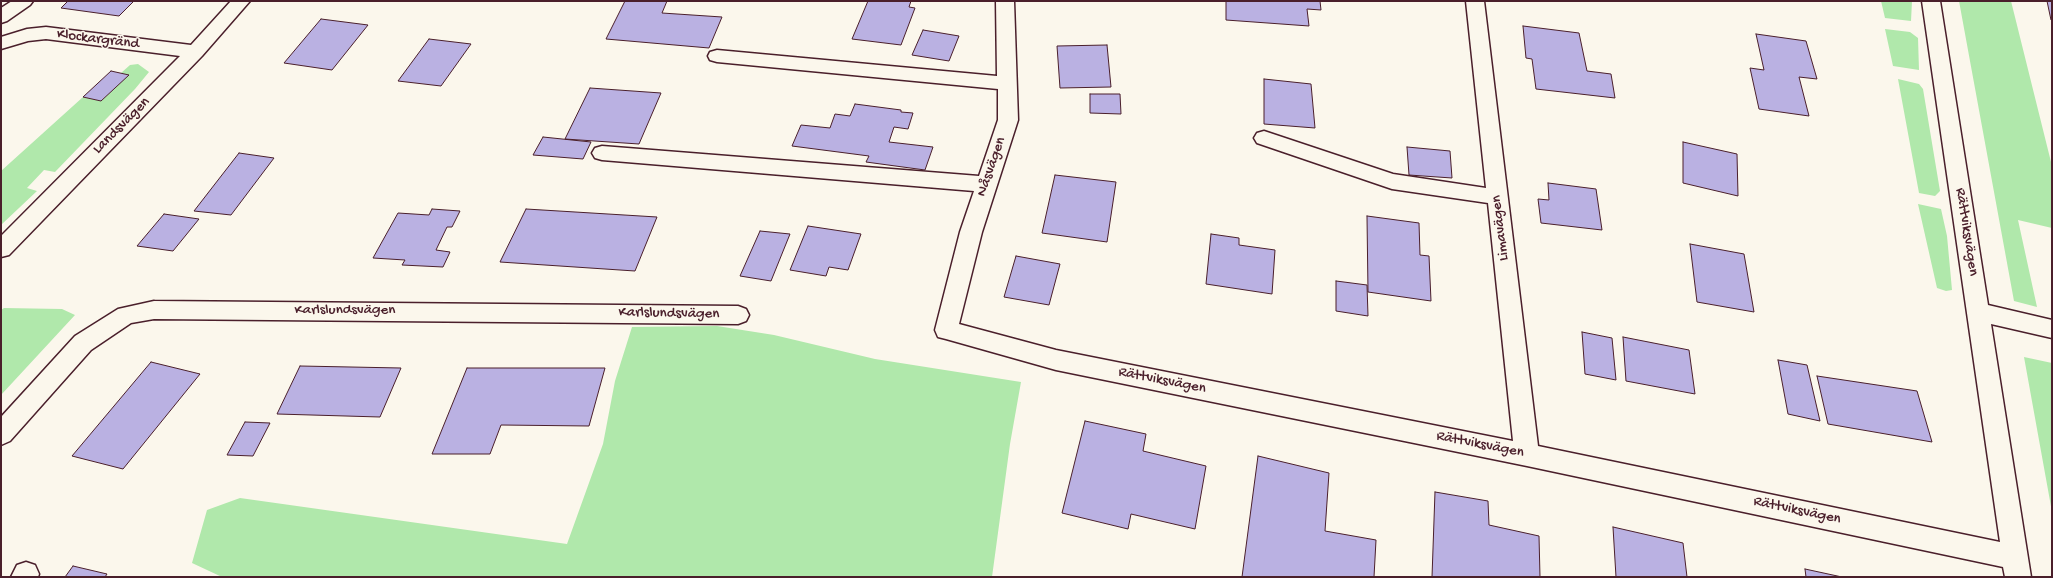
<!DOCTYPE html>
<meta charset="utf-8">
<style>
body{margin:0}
#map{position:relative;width:2053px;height:578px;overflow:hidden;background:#fbf7ec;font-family:"Gochi Hand",sans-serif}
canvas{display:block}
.frame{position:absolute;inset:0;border:2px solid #4a1f2b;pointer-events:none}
</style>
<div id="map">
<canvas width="2053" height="578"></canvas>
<div class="frame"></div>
</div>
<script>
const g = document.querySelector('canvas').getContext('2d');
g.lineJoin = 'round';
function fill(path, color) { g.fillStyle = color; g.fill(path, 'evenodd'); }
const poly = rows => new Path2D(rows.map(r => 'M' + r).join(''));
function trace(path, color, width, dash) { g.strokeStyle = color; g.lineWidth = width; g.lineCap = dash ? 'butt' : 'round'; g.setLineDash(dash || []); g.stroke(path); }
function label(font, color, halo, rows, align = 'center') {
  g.font = font + ' "Gochi Hand",sans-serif'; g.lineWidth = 3; g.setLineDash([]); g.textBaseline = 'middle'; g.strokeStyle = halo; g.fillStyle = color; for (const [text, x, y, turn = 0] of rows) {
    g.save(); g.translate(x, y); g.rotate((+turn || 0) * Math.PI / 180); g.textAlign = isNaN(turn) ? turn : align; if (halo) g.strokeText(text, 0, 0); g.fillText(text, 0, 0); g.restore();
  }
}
fill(poly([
 [1881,1,1912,1,1911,21,1885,18],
 [1959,1,2011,1,2052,166,2052,228,2018,220,2037,307,2014,301],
 [1885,29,1910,32,1918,38,1919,70,1893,66],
 [138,64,149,72,135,89,55,172,44,170,27,188,37,191,1,225,1,171,83,97,101,101,128,75,121,73,130,65],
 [1898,79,1919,84,1923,89,1940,191,1935,196,1919,193],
 [1918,204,1941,209,1947,236,1952,290,1946,291,1937,288],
 [4,308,62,309,75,315,1,395,1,310],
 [717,326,774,335,875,359,1021,382,1010,444,992,577,222,577,192,563,207,510,240,498,567,544,603,444,615,381,632,327],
 [2024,357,2052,363,2052,512]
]), '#b0e8ab');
const building = poly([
 [68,1,134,1,119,16,61,8,68,1],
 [625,1,667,1,662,13,722,17,709,48,606,39,625,1],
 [868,1,911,1,909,7,915,8,901,45,852,39,868,1],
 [1226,1,1320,1,1321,10,1307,9,1309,26,1226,20,1226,1],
 [2047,1,2052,1,2052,20,2051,20,2047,1],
 [321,19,368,25,332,70,284,63,321,19],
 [1523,26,1579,33,1587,71,1611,74,1615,98,1536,89,1532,59,1526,58,1523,26],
 [923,30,959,36,949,61,912,55,923,30],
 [1756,34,1806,41,1817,79,1799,77,1809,116,1759,109,1750,68,1764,70,1756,34],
 [429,39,471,44,441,86,398,81,429,39],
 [1107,45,1111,87,1060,88,1057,46,1107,45],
 [111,71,129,75,101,101,83,97,111,71],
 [1264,79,1311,84,1315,128,1264,124,1264,79],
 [590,88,661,93,639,144,565,139,590,88],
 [1090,94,1120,94,1121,114,1090,113,1090,94],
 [855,104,901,110,901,112,913,113,908,129,894,127,889,142,933,147,925,170,866,162,869,156,792,146,801,125,830,128,835,114,850,116,855,104],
 [543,137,591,142,583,159,533,155,543,137],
 [1683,142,1737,154,1738,196,1683,183,1683,142],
 [1407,147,1450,151,1452,178,1409,175,1407,147],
 [239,153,274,158,231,215,194,211,239,153],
 [1055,175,1116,182,1107,242,1042,233,1055,175],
 [1548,183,1596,189,1602,230,1541,223,1538,199,1549,200,1548,183],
 [432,209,460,211,452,227,447,227,436,250,450,252,443,267,402,265,405,260,373,258,398,213,429,215,432,209],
 [526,209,657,217,635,271,500,262,526,209],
 [164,214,199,219,173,251,137,246,164,214],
 [1367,216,1419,223,1420,255,1429,256,1431,301,1368,292,1367,216],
 [808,226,861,234,848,270,829,267,826,276,790,270,808,226],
 [760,231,790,234,771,281,740,276,760,231],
 [1211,234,1239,238,1239,245,1275,250,1272,294,1206,284,1211,234],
 [1690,244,1744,254,1754,312,1697,302,1690,244],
 [1016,256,1060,264,1049,305,1004,297,1016,256],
 [1336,281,1367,285,1368,316,1336,311,1336,281],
 [1582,332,1612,338,1616,380,1585,374,1582,332],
 [1623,337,1689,350,1695,394,1626,381,1623,337],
 [1778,360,1807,365,1820,421,1788,414,1778,360],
 [151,362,200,374,123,469,72,456,151,362],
 [300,366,401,368,380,417,277,414,300,366],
 [467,368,605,368,589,426,501,425,490,454,432,454,467,368],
 [1817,376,1917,391,1932,442,1828,424,1817,376],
 [1085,421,1146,434,1143,451,1206,466,1195,529,1131,514,1128,529,1062,513,1085,421],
 [245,422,270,423,253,456,227,455,245,422],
 [1258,456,1329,473,1325,531,1376,540,1374,577,1242,577,1258,456],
 [1435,492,1488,501,1489,525,1539,536,1540,577,1432,577,1435,492],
 [1613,527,1683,543,1687,577,1616,577,1613,527],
 [73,566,107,574,105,577,65,577,73,566],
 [1805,569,1842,577,1806,577,1805,569]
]);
fill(building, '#bab1e2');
trace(building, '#4a1f2b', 1);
const minor = poly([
 [12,1,33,1,30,5,7,21,1,23,1,8,12,1],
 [231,1,250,1,202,56,9,255,1,257,1,236,180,56,46,39,28,41,1,49,1,37,27,29,46,27,191,45,231,1],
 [996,1,1014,1,1018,120,982,232,959,324,1056,350,1513,441,1488,203,1392,189,1257,143,1254,138,1257,133,1264,131,1393,174,1486,188,1466,1,1484,1,1538,446,2000,542,1922,1,1940,1,1988,305,2052,320,2052,338,1991,324,2031,577,2005,577,2003,567,1527,466,1056,370,946,339,938,337,935,330,960,232,974,191,602,160,595,158,592,153,595,148,602,146,979,176,998,120,998,89,717,62,710,60,708,56,710,52,717,50,997,76,996,1],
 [154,301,738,306,746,309,749,315,746,321,738,324,154,319,131,323,91,350,10,441,1,445,1,417,75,336,118,309,154,301],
 [26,562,35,565,39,574,38,577,11,577,17,565,26,562]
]);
trace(minor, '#4a1f2b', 3);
fill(minor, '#fbf7ec');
label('15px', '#4a1f2b', '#fbf7ec', [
 ["Klockargränd",98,40,7],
 ["Landsvägen",122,126,-45],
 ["Nåsvägen",992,167,-71],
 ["Limavägen",1501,228,-97],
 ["Rättviksvägen",1966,232,81],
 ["Karlslundsvägen",345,311],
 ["Karlslundsvägen",669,314,1],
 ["Rättviksvägen",1162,381,11],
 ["Rättviksvägen",1480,445,11],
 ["Rättviksvägen",1797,511,12]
]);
</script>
